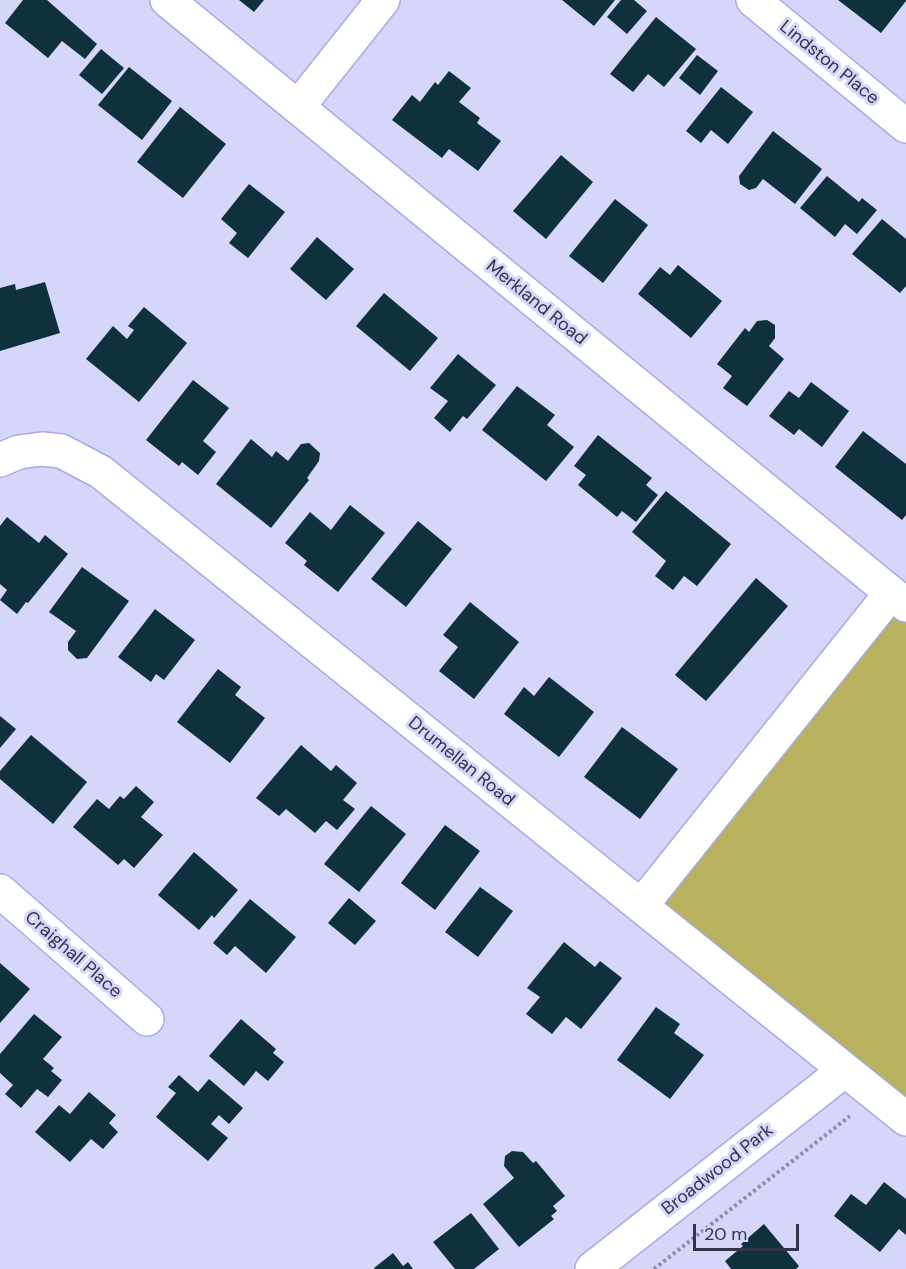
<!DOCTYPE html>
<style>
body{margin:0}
#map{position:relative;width:906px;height:1269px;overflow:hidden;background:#d5d6f9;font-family:"DM Sans",sans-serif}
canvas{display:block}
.scale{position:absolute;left:693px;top:1224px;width:106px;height:27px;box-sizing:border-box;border:3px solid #33334a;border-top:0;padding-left:8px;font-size:18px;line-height:21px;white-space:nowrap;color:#33334a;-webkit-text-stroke:4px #d5d6f9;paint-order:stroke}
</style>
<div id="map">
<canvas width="906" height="1269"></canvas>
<div class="scale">20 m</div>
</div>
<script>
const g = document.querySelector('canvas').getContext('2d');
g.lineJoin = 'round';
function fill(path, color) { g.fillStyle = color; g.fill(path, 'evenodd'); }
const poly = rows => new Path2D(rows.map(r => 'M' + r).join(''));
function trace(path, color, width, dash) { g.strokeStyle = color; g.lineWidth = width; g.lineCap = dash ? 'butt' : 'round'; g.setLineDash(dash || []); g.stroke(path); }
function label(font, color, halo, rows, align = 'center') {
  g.font = font + ' "DM Sans",sans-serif'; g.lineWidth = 6; g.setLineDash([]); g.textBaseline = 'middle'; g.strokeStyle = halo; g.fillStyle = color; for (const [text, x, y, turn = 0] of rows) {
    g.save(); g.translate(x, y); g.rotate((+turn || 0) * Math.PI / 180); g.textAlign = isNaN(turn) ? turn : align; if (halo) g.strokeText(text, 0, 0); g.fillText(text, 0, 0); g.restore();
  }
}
fill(poly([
 [891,593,906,605,906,1119,641,906]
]), '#b8b160');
fill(poly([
 [23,0,47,0,97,44,85,59,62,41,48,58,5,23],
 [239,0,264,0,254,12],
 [562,0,615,0,594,26],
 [621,0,634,0,647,11,627,34,607,17],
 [838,0,906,0,906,1,881,33],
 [656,17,696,49,664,87,648,74,633,92,610,74],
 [101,49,124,68,102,94,79,75],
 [697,55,718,71,700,95,679,78],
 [129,67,172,101,142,140,98,105],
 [449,71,471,88,459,102,480,118,477,123,501,141,478,171,449,149,442,158,392,120,412,95,420,102,435,82,438,85],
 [721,87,753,112,728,144,711,130,701,143,686,131],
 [180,107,226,144,183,198,137,162],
 [773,131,822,169,795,204,763,179,756,188,749,190,740,184,739,176],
 [561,155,593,182,546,239,513,211],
 [827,176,859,202,862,198,877,210,857,234,845,224,835,237,800,208],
 [249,184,285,212,248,258,229,243,237,233,221,219],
 [615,199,648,225,603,283,569,256],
 [882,219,906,239,906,286,900,293,852,254],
 [317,237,354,269,326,300,290,269],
 [678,265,722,301,691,338,638,294,660,267,670,275],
 [45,282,60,333,0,351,0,288,15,284,16,290],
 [384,293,438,338,410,371,356,326],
 [144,307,187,343,139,402,86,359,113,326,127,339,134,330,128,326],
 [767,320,775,325,775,338,769,346,784,359,747,406,723,388,732,376,717,364,745,328,749,332,757,321],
 [458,354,496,385,467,419,463,416,450,432,434,418,448,401,430,388],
 [193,380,229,408,203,441,216,452,198,475,182,462,179,466,146,440],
 [811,382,849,411,822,447,799,429,794,435,769,416,789,391,799,398],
 [517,386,555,415,547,425,574,447,546,481,482,430],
 [863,431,906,464,906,515,902,520,835,467],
 [598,435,652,478,646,485,658,495,636,522,622,511,617,517,578,485,586,475,574,466],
 [251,439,272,457,276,451,288,461,301,444,309,443,320,453,319,461,307,478,309,480,271,528,216,484],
 [666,491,731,544,697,586,684,576,673,590,655,576,666,561,632,532],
 [350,505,385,533,338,592,304,565,307,561,285,543,310,512,331,530],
 [7,517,39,543,45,535,68,554,28,603,26,602,17,614,0,600,7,590,0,584,0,526],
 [418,521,452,549,406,607,371,579],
 [82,567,129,601,87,658,77,659,68,650,68,642,76,631,49,612],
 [756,578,788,606,706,701,675,675],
 [470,602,519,642,474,699,439,671,458,647,443,635],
 [155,609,195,640,164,680,156,674,151,682,118,657],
 [218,669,241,687,235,695,265,718,230,763,177,722],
 [549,677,594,712,559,757,504,714,524,687,534,696],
 [0,716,16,729,0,748],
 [622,727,678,769,640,819,584,777],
 [31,735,87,782,53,824,0,779,0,771],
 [301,745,331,771,336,765,357,783,343,800,355,809,337,830,326,821,315,833,286,809,279,816,256,798],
 [136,786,154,802,141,817,163,835,134,868,124,859,118,865,73,827,97,799,109,809,120,796,124,799],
 [371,806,406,834,359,892,324,864],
 [445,825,480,851,435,910,401,883],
 [194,852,238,890,214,918,212,915,199,930,158,895],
 [480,887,513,911,478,957,445,932],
 [349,898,376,921,355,945,328,923],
 [250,899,296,937,266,973,235,946,227,955,213,943],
 [564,942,595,967,600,961,622,978,581,1029,566,1017,552,1034,526,1014,540,997,527,988],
 [0,963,30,989,0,1023],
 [656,1007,680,1024,674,1033,704,1055,670,1099,617,1060],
 [34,1014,62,1037,43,1059,54,1068,51,1071,62,1080,48,1097,37,1089,21,1108,5,1094,13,1085,0,1073,0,1054],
 [241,1019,276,1049,273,1053,284,1062,268,1081,256,1071,244,1086,209,1056],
 [179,1075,198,1092,209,1079,243,1108,229,1124,219,1115,211,1124,228,1138,208,1161,156,1117,176,1093,168,1087],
 [89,1092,116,1115,109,1123,118,1132,103,1149,91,1139,70,1162,35,1132,59,1105,70,1114],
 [512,1151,523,1152,533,1163,536,1161,565,1196,553,1206,557,1211,551,1216,554,1219,519,1247,483,1204,514,1178,504,1166,505,1156],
 [884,1182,906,1199,906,1235,899,1229,880,1252,834,1216,851,1194,866,1205],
 [471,1213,499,1249,474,1269,455,1269,433,1242],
 [764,1224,799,1266,796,1269,731,1269,725,1261,743,1246,741,1244],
 [393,1253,403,1266,408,1262,413,1269,375,1269,374,1268]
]), '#0f313d');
const street = poly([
 [167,0,906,605],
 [753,0,906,126],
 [298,107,383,0],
 [0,460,19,452,42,449,61,451,101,472,906,1119],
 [0,891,147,1019],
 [641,906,891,593],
 [592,1269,845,1070]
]);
trace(street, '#aaabe3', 36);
trace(poly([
 [654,1269,850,1116]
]), '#8d8dab', 4, [3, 3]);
trace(street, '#fff', 33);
label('18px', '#33334a', '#d5d6f9', [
 ["Lindston Place",829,63,39],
 ["Merkland Road",536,303,39],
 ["Drumellan Road",461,762,39],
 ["Craighall Place",73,955,41],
 ["Broadwood Park",718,1170,-38]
]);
</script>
